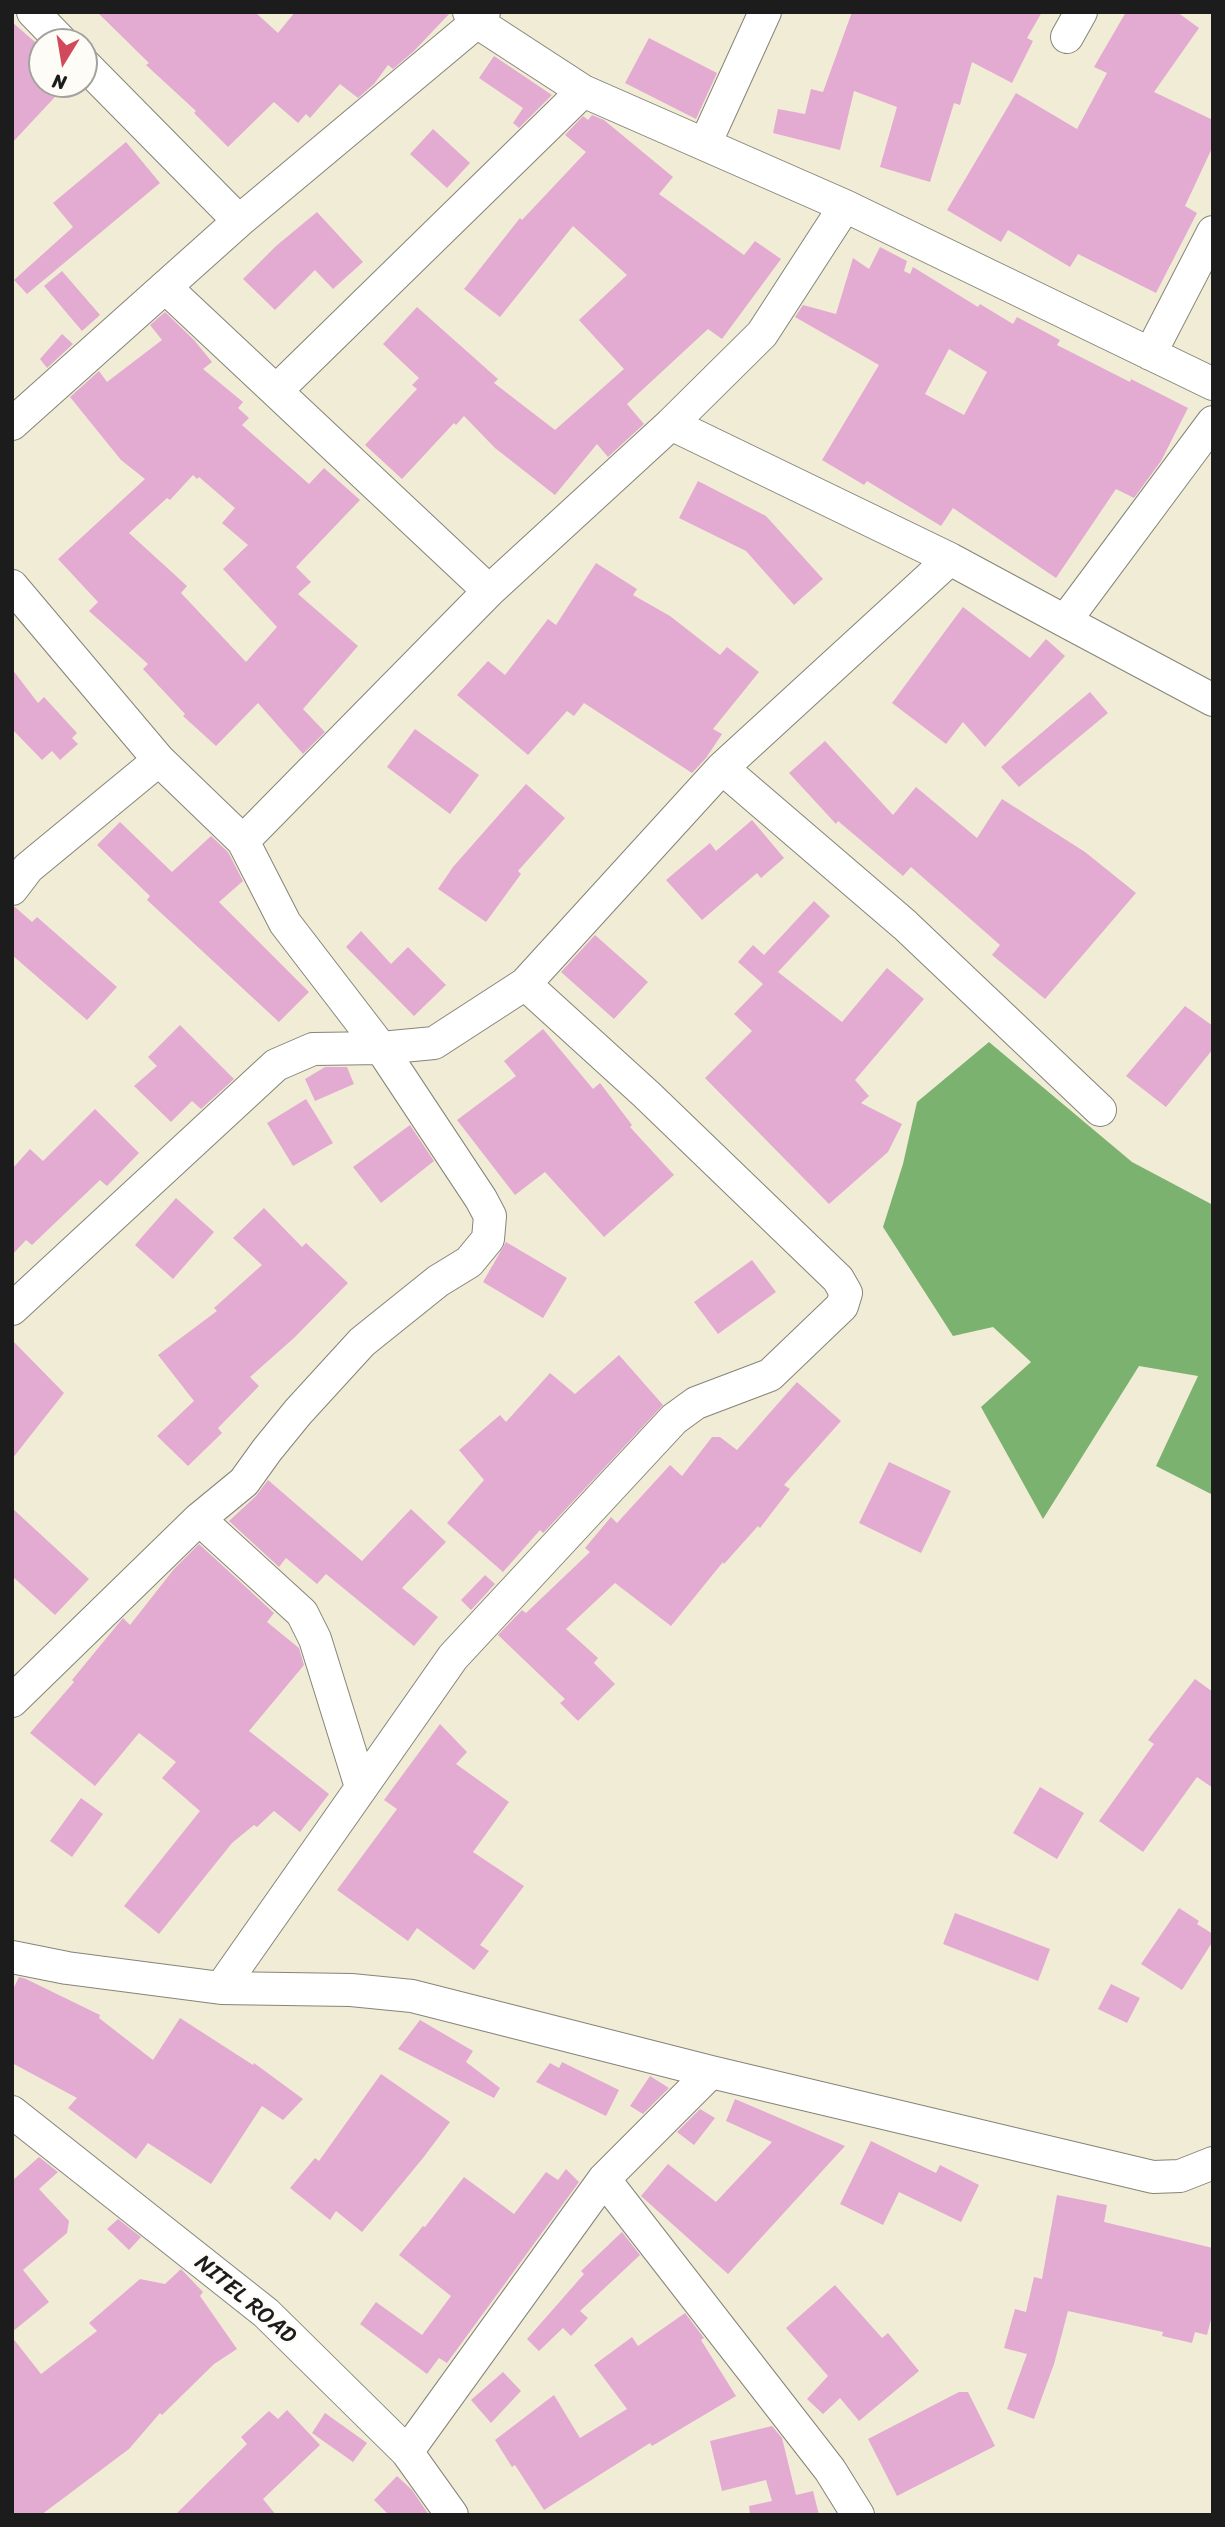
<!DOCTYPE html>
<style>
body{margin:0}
#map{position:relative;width:1225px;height:2527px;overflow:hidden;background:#f1ecd6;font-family:Sriracha,sans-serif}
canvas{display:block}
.frame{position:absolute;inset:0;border:14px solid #1c1c1c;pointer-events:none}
.north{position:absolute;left:28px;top:28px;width:70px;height:70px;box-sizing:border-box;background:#fdfcf7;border:2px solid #a3a29f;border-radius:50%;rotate:191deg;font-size:19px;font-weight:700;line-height:28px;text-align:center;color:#1c1c1c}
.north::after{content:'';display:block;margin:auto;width:24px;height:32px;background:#d1495b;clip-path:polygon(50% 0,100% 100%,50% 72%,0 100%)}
</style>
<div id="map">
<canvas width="1225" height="2527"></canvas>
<div class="frame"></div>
<div class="north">N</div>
</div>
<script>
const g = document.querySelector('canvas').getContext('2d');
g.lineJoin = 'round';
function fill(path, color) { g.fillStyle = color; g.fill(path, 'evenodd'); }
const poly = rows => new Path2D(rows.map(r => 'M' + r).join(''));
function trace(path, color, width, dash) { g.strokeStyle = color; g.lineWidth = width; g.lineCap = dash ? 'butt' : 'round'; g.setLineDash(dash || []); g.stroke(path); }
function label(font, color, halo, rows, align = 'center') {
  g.font = font + ' Sriracha,sans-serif'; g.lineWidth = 5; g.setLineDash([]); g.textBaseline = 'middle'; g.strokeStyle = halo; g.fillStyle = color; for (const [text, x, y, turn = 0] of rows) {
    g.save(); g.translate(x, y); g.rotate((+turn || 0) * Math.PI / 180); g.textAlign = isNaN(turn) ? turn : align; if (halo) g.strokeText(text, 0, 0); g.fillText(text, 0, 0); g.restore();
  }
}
fill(poly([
 [989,1042,1132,1162,1213,1205,1213,1495,1156,1466,1198,1376,1139,1366,1043,1519,981,1407,1031,1362,993,1327,953,1336,883,1227,903,1164,917,1102]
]), '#7bb26f');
fill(poly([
 [97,12,255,12,278,33,295,12,451,12,414,51,393,69,388,65,374,84,358,98,340,84,310,118,306,114,298,123,274,102,228,147,194,113,196,111,146,65,149,63],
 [852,12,1042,12,1027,38,1033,41,1012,83,972,62,960,105,954,103,930,182,880,167,897,107,854,91,840,150,773,133,778,109,805,114,811,89,823,92],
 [1126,12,1177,12,1199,28,1154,92,1213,120,1213,146,1185,206,1197,213,1156,293,1078,254,1070,267,1008,230,1001,242,947,210,1016,93,1077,129,1107,73,1094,67],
 [12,22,42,48,42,84,67,84,12,143],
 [649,38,717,73,696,119,625,83],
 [494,56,552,95,519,128,513,123,523,108,479,78],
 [592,115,604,120,673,177,659,194,744,255,755,241,781,259,722,339,708,329,627,404,644,424,608,457,597,444,555,495,495,448,464,416,456,425,454,423,402,479,365,445,417,389,412,385,419,378,383,344,417,307,498,379,494,383,555,430,624,369,579,320,627,275,573,226,500,317,464,289,520,218,522,220,586,152,565,135,583,116,588,120],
 [433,129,470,163,447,188,410,154],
 [126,142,160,183,27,294,14,280,73,227,53,203],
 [317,212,363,262,333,289,315,270,275,310,243,279,276,246],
 [880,247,907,261,904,271,910,274,913,267,978,307,980,304,1013,324,1017,317,1060,340,1057,345,1130,382,1131,379,1188,408,1161,461,1134,498,1116,489,1056,578,953,508,941,526,867,481,864,485,822,460,879,365,795,317,803,305,836,314,853,258,869,269],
 [949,349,987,372,964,415,925,394],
 [62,271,100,315,82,331,44,286],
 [165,312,194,340,212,362,203,369,243,402,238,408,249,418,242,425,309,484,324,468,360,500,296,567,311,582,298,594,358,646,303,709,325,732,303,754,258,703,216,746,183,716,185,714,143,669,148,664,89,611,98,602,58,559,145,479,121,460,70,397,99,371,107,382,162,340,150,325],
 [193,475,197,479,199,477,235,508,222,523,248,545,223,569,277,627,246,662,181,593,187,586,129,533,167,498,170,500],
 [62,334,73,344,47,368,40,359],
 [698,481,766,516,823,579,794,605,746,551,679,518],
 [596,563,637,589,633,595,670,616,720,655,727,647,759,672,713,729,722,734,706,758,692,773,584,703,574,716,567,711,528,755,457,695,488,661,505,675,548,619,556,625],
 [963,607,1030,658,1046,639,1065,656,985,747,963,722,946,744,892,703],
 [12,669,38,703,44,697,77,733,72,738,78,744,60,760,52,751,42,760,12,729],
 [1090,692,1108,713,1019,787,1001,767],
 [415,729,479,775,450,814,387,767],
 [825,741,893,815,916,787,977,838,1002,799,1085,852,1136,893,1045,999,992,955,1000,945,911,867,903,876,838,821,836,824,789,773],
 [526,784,565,818,518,871,521,874,486,922,438,889,453,867],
 [752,820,784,858,761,878,757,873,702,920,666,880,710,843,716,851],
 [120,822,172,872,211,836,228,852,243,881,219,902,309,992,279,1022,147,900,150,896,97,845],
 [814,901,830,916,778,972,842,1022,887,968,924,999,855,1080,869,1096,861,1103,902,1124,888,1152,829,1204,705,1078,752,1031,734,1014,763,984,738,962,753,945,764,955],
 [12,907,15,907,32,922,37,917,117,987,87,1020,12,955],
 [361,931,391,964,408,947,446,985,414,1016,346,947],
 [595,935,648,982,614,1019,561,972],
 [1185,1006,1213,1026,1213,1049,1166,1107,1126,1076],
 [180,1025,234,1079,201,1109,192,1101,171,1122,134,1086,157,1066,148,1057],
 [543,1029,593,1089,600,1083,632,1125,630,1127,674,1175,604,1237,545,1172,515,1195,457,1120,516,1076,504,1061],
 [325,1067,347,1067,354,1084,315,1101,305,1079],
 [306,1099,333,1143,293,1166,267,1123],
 [95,1109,139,1153,107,1186,100,1180,32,1245,26,1240,12,1255,12,1169,30,1149,43,1161],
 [410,1125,434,1161,381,1203,353,1167],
 [176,1198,214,1232,173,1279,135,1245],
 [264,1208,302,1247,306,1243,348,1283,295,1337,250,1377,259,1386,218,1428,222,1433,188,1466,157,1436,194,1401,158,1355,217,1311,214,1308,262,1265,233,1238],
 [506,1242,567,1278,543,1318,483,1282],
 [752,1260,776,1292,718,1334,694,1302],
 [12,1340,64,1393,12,1459],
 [619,1355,663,1405,549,1527,543,1533,540,1530,503,1572,447,1523,484,1480,459,1450,500,1415,506,1422,550,1373,575,1394],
 [797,1382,841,1421,784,1485,790,1489,760,1528,758,1526,724,1564,723,1562,671,1626,615,1583,566,1629,598,1658,594,1663,615,1684,578,1721,560,1703,565,1699,498,1635,522,1610,526,1613,590,1552,585,1548,611,1517,617,1523,670,1465,682,1476,712,1437,720,1437,737,1450],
 [889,1462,951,1491,921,1553,859,1523],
 [268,1480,362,1561,411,1509,446,1542,402,1588,438,1617,414,1646,326,1574,317,1584,286,1558,279,1567,229,1521,256,1496],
 [12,1508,89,1579,55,1615,12,1576],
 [199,1544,274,1613,267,1622,299,1648,304,1665,249,1731,329,1794,300,1832,274,1811,257,1827,254,1825,232,1843,159,1934,124,1906,200,1811,162,1778,176,1762,139,1733,95,1786,30,1733,74,1682,72,1680,118,1624,123,1618,130,1625,174,1569],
 [485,1575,495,1584,471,1610,461,1600],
 [1195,1679,1213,1692,1213,1788,1197,1777,1143,1852,1099,1821,1154,1744,1148,1740],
 [440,1724,467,1752,456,1764,509,1802,473,1852,524,1886,480,1945,489,1951,474,1970,417,1928,408,1941,337,1890,397,1809,384,1800],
 [1040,1787,1084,1813,1057,1859,1013,1833],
 [81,1798,103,1814,72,1857,50,1841],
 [1179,1908,1199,1921,1197,1924,1213,1934,1213,1941,1182,1990,1141,1964],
 [955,1913,1050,1949,1038,1981,943,1944],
 [19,1977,26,1979,100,2015,99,2018,153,2060,180,2018,253,2065,254,2063,303,2099,283,2120,262,2106,211,2184,148,2143,136,2159,68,2108,77,2098,12,2063,12,1991],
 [1111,1984,1140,1998,1127,2023,1098,2009],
 [420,2020,473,2051,466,2062,500,2088,494,2098,398,2049],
 [562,2062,619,2090,606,2116,536,2082,550,2063,559,2068],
 [381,2074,450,2122,423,2158,362,2232,336,2211,330,2220,290,2188,315,2158,319,2161],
 [650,2076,669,2088,643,2114,630,2106],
 [735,2099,845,2146,728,2274,641,2196,668,2164,716,2202,772,2142,726,2121],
 [700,2109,715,2118,694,2145,677,2132],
 [871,2141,936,2173,940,2165,979,2185,961,2222,899,2192,883,2225,840,2204],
 [39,2157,58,2172,39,2189,69,2221,67,2233,23,2270,49,2302,12,2332,12,2181],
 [566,2169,579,2182,447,2363,439,2358,427,2374,360,2324,376,2302,422,2335,451,2296,399,2255,423,2226,425,2227,464,2177,514,2214,546,2172,558,2180],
 [1057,2195,1107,2205,1104,2222,1213,2248,1213,2312,1207,2335,1195,2332,1192,2343,1162,2336,1163,2332,1068,2311,1054,2364,1034,2419,1007,2409,1027,2354,1004,2348,1015,2309,1026,2312,1034,2277,1042,2279],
 [118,2219,141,2237,129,2250,107,2229],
 [622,2232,640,2255,580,2311,588,2318,571,2336,563,2328,539,2351,527,2339,584,2274,581,2271],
 [181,2269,203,2292,200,2296,237,2349,214,2364,162,2415,160,2413,129,2449,41,2515,12,2515,12,2337,41,2374,97,2331,89,2323,140,2279,165,2284],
 [835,2285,882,2338,888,2333,919,2371,859,2421,840,2398,823,2414,807,2399,828,2376,786,2328],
 [685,2313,704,2338,701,2340,736,2396,652,2446,650,2443,544,2510,515,2465,512,2467,495,2440,554,2395,580,2438,627,2409,594,2365,632,2337,638,2346],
 [503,2372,521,2391,491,2423,471,2400],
 [959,2392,968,2392,995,2446,897,2496,868,2439],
 [287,2410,320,2445,263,2499,276,2515,175,2515,247,2444,241,2437,269,2411,278,2419],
 [325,2413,367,2443,353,2462,312,2433],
 [772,2426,782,2438,796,2495,813,2491,819,2515,750,2515,749,2506,772,2501,766,2480,722,2491,710,2441],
 [397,2476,412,2490,429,2515,389,2515,374,2500]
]), '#e3abd1');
const street = poly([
 [33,12,62,42],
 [469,12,477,22,583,91,845,206,1213,384],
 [1067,37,1081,12],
 [84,64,239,221],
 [705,144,765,12],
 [165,287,489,591],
 [1150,354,1213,232],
 [276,391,583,91],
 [12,424,239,221,477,22,484,12],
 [671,424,950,559],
 [12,586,159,760,243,841,285,923,381,1048,481,1199,490,1216,488,1239,469,1262,438,1281,362,1342,298,1412,267,1450,244,1482,199,1519,12,1701],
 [1065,621,1213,700],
 [722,768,905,925,1100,1110],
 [243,841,489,591,671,424,762,334,845,206],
 [12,889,28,868,159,760],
 [12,1309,276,1065,313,1049,381,1048,434,1043,525,984,722,768,950,559,1065,621,1213,422],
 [199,1519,302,1613,315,1639,361,1787],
 [12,1957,67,1968,221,1988,351,1990,412,1996,711,2072,1153,2177,1180,2176,1213,2163],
 [221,1988,453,1657,674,1419,696,1403,770,1375,842,1306,846,1293,838,1279,646,1094,525,984],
 [12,2112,266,2313,407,2452,452,2515],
 [604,2179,830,2470,858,2515],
 [407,2452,604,2179,711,2072]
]);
trace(street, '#868479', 34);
trace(street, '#fff', 32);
label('23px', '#1c1c1c', '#fdfcf7', [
 ["NITEL ROAD",245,2300,40]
]);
</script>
